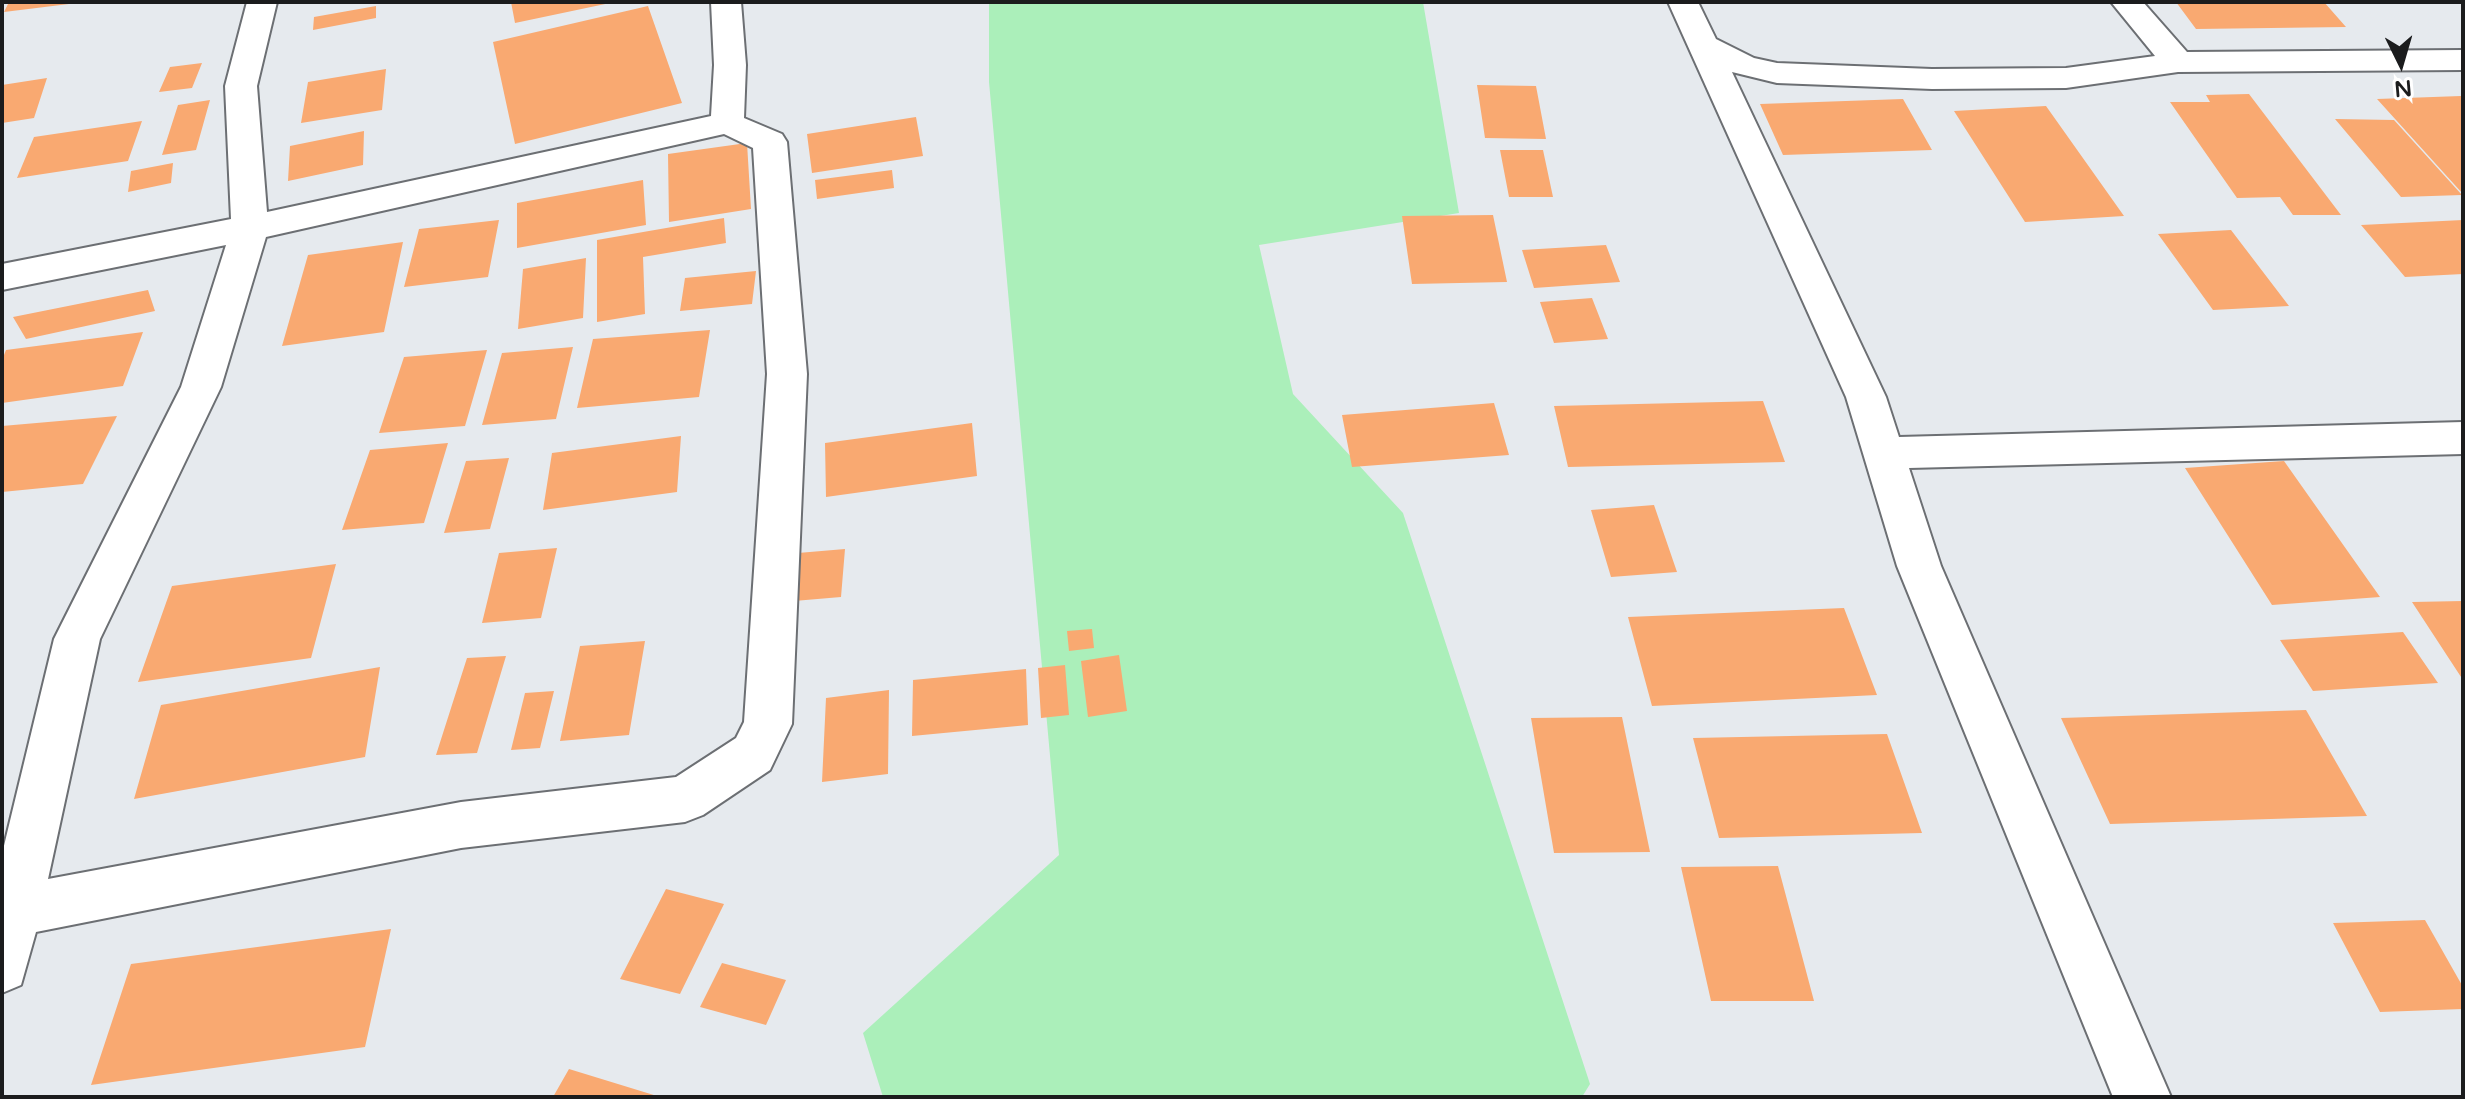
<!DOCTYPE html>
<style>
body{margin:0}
#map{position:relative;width:2465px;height:1099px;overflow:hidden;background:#e6eaee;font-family:"Varela Round",sans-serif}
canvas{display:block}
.frame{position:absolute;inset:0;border:4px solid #1b1c1d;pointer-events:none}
.north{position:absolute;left:2361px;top:24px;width:80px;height:80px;-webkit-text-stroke:6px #fff;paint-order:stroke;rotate:175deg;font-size:22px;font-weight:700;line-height:32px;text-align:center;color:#1b1c1d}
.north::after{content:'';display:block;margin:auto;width:28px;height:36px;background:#1b1c1d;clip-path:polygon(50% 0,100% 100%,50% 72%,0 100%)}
</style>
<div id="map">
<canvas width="2465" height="1099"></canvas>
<div class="frame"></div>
<div class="north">N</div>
</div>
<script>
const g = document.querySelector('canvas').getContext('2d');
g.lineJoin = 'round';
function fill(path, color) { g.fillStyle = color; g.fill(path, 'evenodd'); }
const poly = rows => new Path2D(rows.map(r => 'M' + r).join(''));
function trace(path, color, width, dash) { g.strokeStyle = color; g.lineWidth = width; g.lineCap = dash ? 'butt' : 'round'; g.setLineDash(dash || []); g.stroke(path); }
fill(poly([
 [989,2,1423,2,1459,213,1259,245,1293,394,1403,513,1590,1084,1582,1097,883,1097,863,1033,1059,855,989,82]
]), '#abefba');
fill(poly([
 [9,2,69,2,69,4,4,12],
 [511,2,609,2,610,3,515,23],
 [2176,2,2324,2,2346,27,2196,29],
 [376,6,376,18,313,30,314,17],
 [648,6,682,103,515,144,493,42],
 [202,63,192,88,159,92,170,67],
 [386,69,382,110,301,123,308,82],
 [47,78,34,118,2,123,2,85],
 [1477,85,1536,86,1546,139,1485,138],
 [2249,94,2341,215,2293,215,2280,197,2237,198,2170,102,2210,102,2206,95],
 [2461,96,2463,98,2463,194,2377,99],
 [1903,99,1932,150,1783,155,1760,104],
 [210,100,196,150,162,155,178,105],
 [2046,106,2124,216,2025,222,1954,111],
 [916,117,923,156,812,173,807,134],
 [2335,119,2394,120,2462,195,2401,197],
 [142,121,128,161,17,178,34,137],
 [364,131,363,165,288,181,290,146],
 [747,143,751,209,669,222,668,154],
 [1500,150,1543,150,1553,197,1509,197],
 [173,163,171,183,128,192,131,171],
 [892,170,894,188,817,199,815,180],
 [643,180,646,225,517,248,517,203],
 [1493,215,1507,282,1412,284,1402,216],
 [724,218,726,243,643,257,645,314,597,322,597,240],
 [499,220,488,277,404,287,419,229],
 [2463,220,2463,274,2405,277,2361,225],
 [2231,230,2289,306,2213,310,2158,234],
 [403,242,384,332,282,346,308,255],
 [1606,245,1620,282,1534,288,1522,250],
 [586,258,583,318,518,329,523,269],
 [756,271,752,304,680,311,685,278],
 [148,290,155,311,26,339,13,317],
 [1592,298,1608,339,1554,343,1540,302],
 [710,330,699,397,577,408,593,339],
 [143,332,123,386,2,403,2,360,6,350],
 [573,347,556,419,482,425,502,353],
 [487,350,465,426,379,433,404,357],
 [1763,401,1785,462,1568,467,1554,406],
 [1494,403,1509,455,1352,467,1342,415],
 [117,416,83,484,2,492,2,426],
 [972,423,977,476,826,497,825,443],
 [681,436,677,492,543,510,552,453],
 [448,443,424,523,342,530,370,450],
 [509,458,490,529,444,533,466,461],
 [2284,461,2380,597,2272,605,2185,468],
 [1654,505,1677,572,1611,577,1591,510],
 [557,548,541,618,482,623,499,553],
 [845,549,841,597,794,601,798,553],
 [336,564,311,658,138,682,172,586],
 [2463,601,2463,680,2412,602],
 [1844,608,1877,695,1652,706,1628,617],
 [1092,629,1094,648,1069,651,1067,631],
 [2403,632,2438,683,2313,691,2280,640],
 [645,641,629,735,560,741,580,646],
 [1119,655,1127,711,1088,717,1081,661],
 [506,656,477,753,436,755,467,658],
 [1065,665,1069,715,1041,718,1038,668],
 [380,667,365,757,134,799,161,705],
 [1026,669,1028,725,912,736,913,680],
 [889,690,888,774,822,782,826,698],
 [554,691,540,748,511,750,525,693],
 [2306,710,2367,816,2110,824,2061,718],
 [1622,717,1650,852,1554,853,1531,718],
 [1887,734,1922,833,1719,838,1693,738],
 [1778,866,1814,1001,1711,1001,1681,867],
 [666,889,724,904,680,994,620,979],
 [2425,920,2463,987,2463,1009,2380,1012,2333,923],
 [391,929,365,1047,91,1085,131,964],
 [722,963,786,980,766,1025,700,1007],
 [569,1069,657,1096,657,1097,553,1097]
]), '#f9a971');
const street = poly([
 [247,2,277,2,257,86,267,212,711,116,714,65,711,2,741,2,746,65,744,118,782,134,787,142,807,374,792,724,770,770,703,815,685,822,461,848,36,932,21,985,2,993,2,854,54,639,181,387,226,245,2,290,2,264,231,219,225,86,247,2],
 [724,134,753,148,767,374,744,722,736,738,676,777,461,802,48,879,100,639,221,387,266,237,724,134],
 [1668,2,1698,2,1716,39,1754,58,1777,63,1932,69,2066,68,2155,56,2111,2,2143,2,2187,52,2463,50,2463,70,2178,72,2066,88,1932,89,1777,83,1732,72,1886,397,1899,437,2463,422,2463,454,1909,468,1941,566,2171,1097,2113,1097,1897,566,1846,397,1668,2]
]);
trace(street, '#6c6f73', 4);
fill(street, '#fff');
</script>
